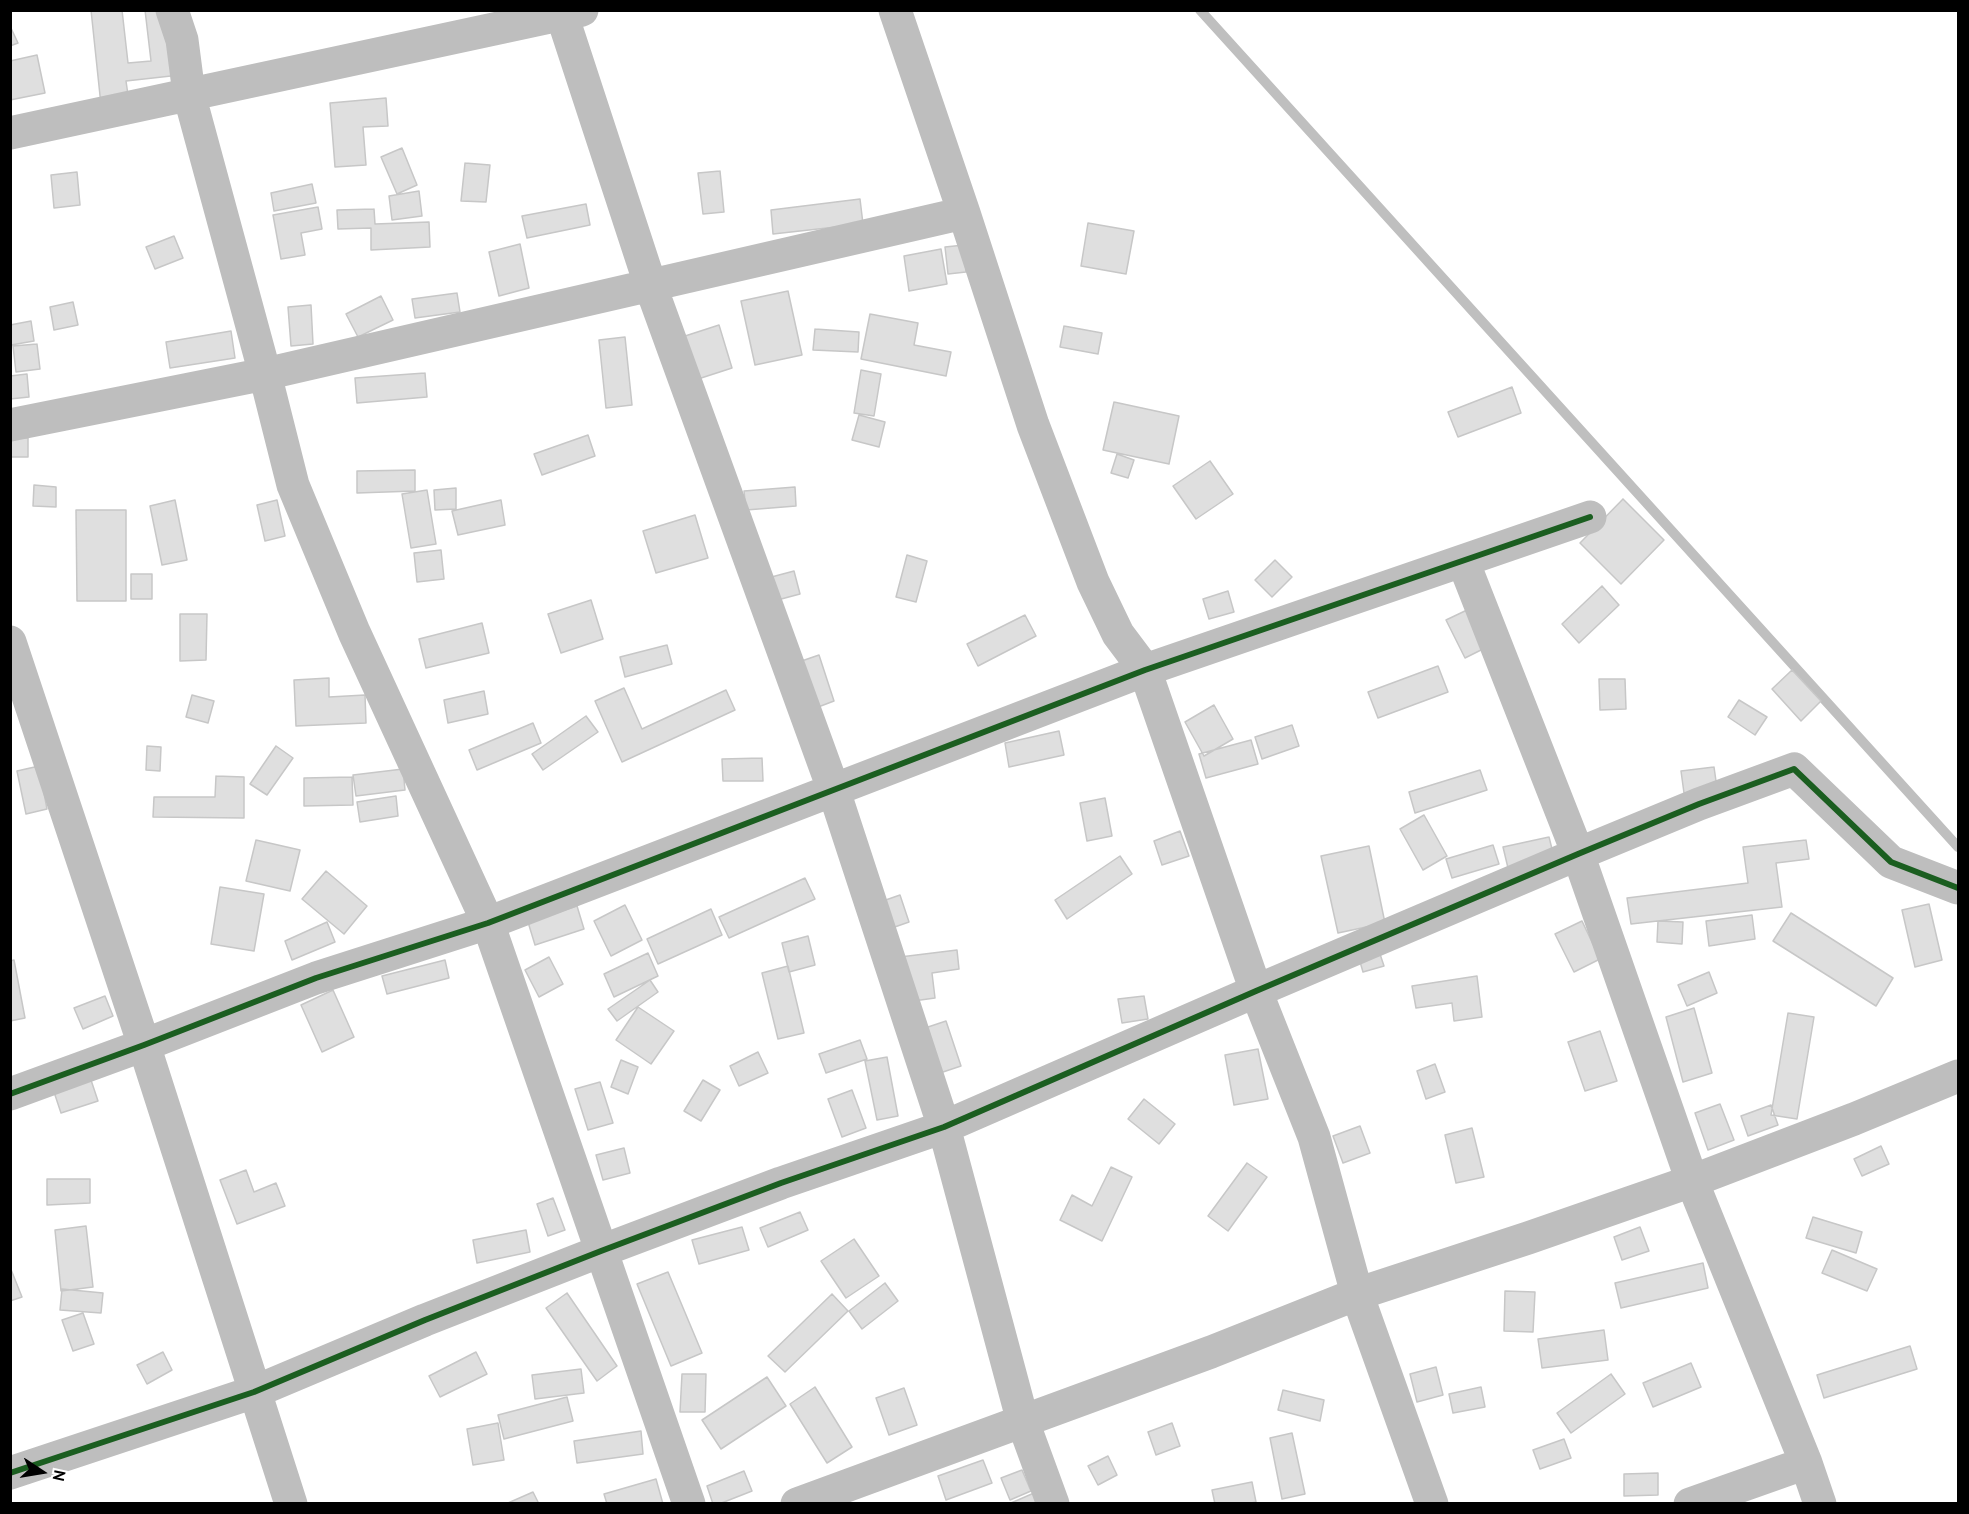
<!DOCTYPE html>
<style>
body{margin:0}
#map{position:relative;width:1969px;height:1514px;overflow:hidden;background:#fff;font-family:"PT Sans",sans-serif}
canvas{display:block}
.frame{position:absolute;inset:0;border:12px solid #000;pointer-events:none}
.north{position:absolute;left:12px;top:1442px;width:60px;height:60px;-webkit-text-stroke:4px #fff;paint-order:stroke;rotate:102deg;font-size:16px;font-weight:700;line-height:24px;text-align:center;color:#000}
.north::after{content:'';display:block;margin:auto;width:21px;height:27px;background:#000;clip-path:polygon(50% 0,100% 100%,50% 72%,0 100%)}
</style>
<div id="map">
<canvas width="1969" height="1514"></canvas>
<div class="frame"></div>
<div class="north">N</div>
</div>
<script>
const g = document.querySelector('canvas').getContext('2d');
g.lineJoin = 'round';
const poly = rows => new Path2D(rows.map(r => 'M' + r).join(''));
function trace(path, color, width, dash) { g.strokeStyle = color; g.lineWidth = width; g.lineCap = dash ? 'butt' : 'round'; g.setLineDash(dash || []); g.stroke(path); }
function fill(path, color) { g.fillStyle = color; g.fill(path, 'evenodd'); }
trace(poly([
 [1200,10,1958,847]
]), '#bfbfbf', 10);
const building = poly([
 [91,10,122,10,128,63,151,61,145,10,173,10,180,75,126,81,129,102,101,105,91,10],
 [10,26,18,43,10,46,10,26],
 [37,55,45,93,10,100,10,61,37,55],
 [386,98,388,126,363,127,366,165,335,167,330,103,386,98],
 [402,148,417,185,397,194,381,157,402,148],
 [465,163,490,165,486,202,461,201,465,163],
 [720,171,724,212,703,214,698,173,720,171],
 [77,172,80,205,54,208,51,175,77,172],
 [312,184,316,203,274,211,271,193,312,184],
 [419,191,422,216,392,220,389,196,419,191],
 [860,199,863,224,773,234,771,210,860,199],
 [586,204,590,225,527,238,522,216,586,204],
 [318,207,322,229,301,233,305,255,281,259,273,215,318,207],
 [374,209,375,224,429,222,430,247,371,250,371,228,338,229,337,210,374,209],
 [1088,223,1134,231,1126,274,1081,266,1088,223],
 [174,236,183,258,155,269,146,247,174,236],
 [520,244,529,288,499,296,489,252,520,244],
 [964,245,966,272,948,274,945,247,964,245],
 [941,249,947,284,909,291,904,256,941,249],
 [788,291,802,355,755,365,741,301,788,291],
 [457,293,460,312,415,318,412,299,457,293],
 [381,296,393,320,358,337,346,314,381,296],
 [73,302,78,325,54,330,50,307,73,302],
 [311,305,313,344,291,346,288,307,311,305],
 [870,314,918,323,914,345,951,352,946,376,861,359,870,314],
 [31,321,34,341,11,345,10,325,31,321],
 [719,325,732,368,695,380,682,337,719,325],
 [1064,326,1102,333,1098,354,1060,347,1064,326],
 [815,329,859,332,858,352,813,350,815,329],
 [231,331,235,358,170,368,166,342,231,331],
 [625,337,632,405,606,408,599,340,625,337],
 [37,344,40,369,16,372,13,346,37,344],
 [861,370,881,374,874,416,854,413,861,370],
 [425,373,427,397,357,403,355,378,425,373],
 [27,374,29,397,10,399,10,376,27,374],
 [1512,387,1521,413,1458,437,1448,412,1512,387],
 [1114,402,1179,416,1169,464,1103,450,1114,402],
 [859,415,885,422,879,447,852,440,859,415],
 [588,435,595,456,542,475,534,454,588,435],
 [10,438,28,438,28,457,10,457,10,438],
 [1117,454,1134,460,1128,478,1111,473,1117,454],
 [1210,461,1233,494,1196,519,1173,486,1210,461],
 [415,470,415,491,357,493,357,471,415,470],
 [34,485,56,487,56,507,33,506,34,485],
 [795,487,796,506,746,510,744,491,795,487],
 [456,488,456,509,435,510,434,490,456,488],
 [427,490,436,544,411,548,402,494,427,490],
 [1623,499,1664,540,1621,584,1580,543,1623,499],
 [175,500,187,560,162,565,150,506,175,500],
 [277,500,285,536,265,541,257,505,277,500],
 [501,500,505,525,458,535,452,511,501,500],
 [76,510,126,510,126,601,77,601,76,510],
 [695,515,708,558,656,573,643,531,695,515],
 [441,550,444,579,417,582,414,553,441,550],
 [907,555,927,561,916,602,896,597,907,555],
 [1275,560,1292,577,1272,597,1255,580,1275,560],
 [794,571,800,594,770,602,764,579,794,571],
 [131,574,152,574,152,599,131,599,131,574],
 [1602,586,1619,605,1579,643,1562,624,1602,586],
 [1228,591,1234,612,1209,619,1203,599,1228,591],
 [591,600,603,639,561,653,548,614,591,600],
 [1467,610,1485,648,1465,658,1446,620,1467,610],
 [180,614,207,614,206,660,180,661,180,614],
 [1025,615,1036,636,978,666,967,644,1025,615],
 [482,623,489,653,426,668,419,639,482,623],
 [667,645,672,664,625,677,620,657,667,645],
 [819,655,834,701,805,712,790,665,819,655],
 [1438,666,1448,692,1378,718,1368,692,1438,666],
 [1792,670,1821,701,1801,721,1772,689,1792,670],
 [329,678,329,697,365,695,366,723,296,726,294,680,329,678],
 [1599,679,1625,679,1626,709,1600,710,1599,679],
 [624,688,642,729,726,690,735,710,622,762,595,701,624,688],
 [484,691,488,714,448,723,444,700,484,691],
 [192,695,214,701,208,723,186,717,192,695],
 [1739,700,1767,717,1755,735,1728,717,1739,700],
 [1214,705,1233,739,1204,756,1185,722,1214,705],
 [586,716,598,732,543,770,532,754,586,716],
 [533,723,541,743,477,770,469,750,533,723],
 [1292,725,1299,746,1262,759,1255,737,1292,725],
 [1059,731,1064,755,1009,767,1005,743,1059,731],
 [1251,740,1258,764,1206,778,1199,754,1251,740],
 [147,746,161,747,160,771,146,770,147,746],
 [276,746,293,758,267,795,250,784,276,746],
 [762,758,763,781,723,781,722,759,762,758],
 [39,766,47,809,26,814,17,771,39,766],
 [1714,767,1717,788,1684,793,1681,771,1714,767],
 [403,769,405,790,356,796,353,775,403,769],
 [1480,770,1487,790,1415,813,1409,792,1480,770],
 [216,776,244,777,244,818,153,817,154,797,215,797,216,776],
 [352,777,353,805,304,806,304,778,352,777],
 [396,796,398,816,360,822,357,802,396,796],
 [1105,798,1112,836,1087,841,1080,803,1105,798],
 [1424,815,1447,856,1423,870,1400,829,1424,815],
 [1180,831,1189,856,1162,865,1154,841,1180,831],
 [1549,837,1554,857,1508,868,1503,847,1549,837],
 [256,840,300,850,290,891,246,881,256,840],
 [1806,840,1809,859,1776,863,1782,907,1631,924,1627,898,1748,883,1743,847,1806,840],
 [1493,845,1499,864,1452,878,1446,859,1493,845],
 [1369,846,1385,923,1338,933,1321,856,1369,846],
 [1120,856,1132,874,1067,919,1055,900,1120,856],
 [326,871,367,906,344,934,302,899,326,871],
 [805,878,815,899,729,938,719,917,805,878],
 [220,887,264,894,254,951,211,944,220,887],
 [900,895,909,922,889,929,880,902,900,895],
 [1929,904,1942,960,1915,967,1902,910,1929,904],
 [625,905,642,940,611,956,594,921,625,905],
 [577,906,584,929,535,945,528,922,577,906],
 [711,909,722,935,658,964,647,939,711,909],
 [1791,913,1893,978,1876,1006,1773,941,1791,913],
 [1752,915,1755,939,1709,946,1706,921,1752,915],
 [1582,921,1600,959,1574,972,1555,934,1582,921],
 [1658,921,1683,922,1682,944,1657,942,1658,921],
 [327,922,335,942,292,960,285,941,327,922],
 [808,936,815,965,789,972,782,943,808,936],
 [1376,942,1384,966,1363,972,1356,948,1376,942],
 [957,950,959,969,932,973,935,998,906,1002,900,957,957,950],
 [648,953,658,976,614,997,604,974,648,953],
 [549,957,563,984,539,997,525,970,549,957],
 [14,960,25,1018,10,1021,10,961,14,960],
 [445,960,449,978,387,994,382,976,445,960],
 [788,966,804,1033,778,1039,762,973,788,966],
 [1709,972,1717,993,1687,1006,1678,985,1709,972],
 [1477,976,1482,1017,1454,1021,1452,1003,1416,1008,1412,986,1477,976],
 [650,980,658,992,617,1021,608,1009,650,980],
 [333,990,354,1037,322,1052,301,1005,333,990],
 [105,996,113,1016,83,1029,74,1008,105,996],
 [1144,996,1148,1019,1122,1023,1118,999,1144,996],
 [638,1007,674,1031,651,1064,616,1040,638,1007],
 [1694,1008,1712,1073,1683,1082,1666,1017,1694,1008],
 [1788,1013,1814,1017,1797,1119,1771,1115,1788,1013],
 [946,1021,961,1066,937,1074,922,1029,946,1021],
 [1600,1031,1617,1081,1585,1091,1568,1042,1600,1031],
 [860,1040,867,1059,826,1073,819,1054,860,1040],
 [1258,1049,1268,1099,1234,1105,1225,1055,1258,1049],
 [758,1052,768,1073,739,1086,730,1066,758,1052],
 [887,1057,898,1116,877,1120,865,1061,887,1057],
 [621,1060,638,1067,628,1094,611,1087,621,1060],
 [1435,1064,1445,1092,1426,1099,1417,1071,1435,1064],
 [91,1080,98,1101,61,1113,54,1092,91,1080],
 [703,1080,720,1090,701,1121,684,1111,703,1080],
 [600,1082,613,1123,588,1130,575,1089,600,1082],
 [852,1090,866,1128,842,1137,828,1099,852,1090],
 [1144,1099,1175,1124,1159,1144,1128,1119,1144,1099],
 [1720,1104,1734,1140,1708,1150,1695,1113,1720,1104],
 [1771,1105,1778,1125,1748,1136,1741,1116,1771,1105],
 [1360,1126,1370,1153,1343,1163,1333,1136,1360,1126],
 [1472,1128,1484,1177,1456,1183,1445,1135,1472,1128],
 [1881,1146,1889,1164,1862,1176,1854,1159,1881,1146],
 [624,1148,630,1173,603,1180,596,1155,624,1148],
 [1247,1163,1267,1177,1228,1231,1208,1216,1247,1163],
 [1111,1167,1132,1177,1102,1241,1060,1220,1072,1195,1092,1206,1111,1167],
 [246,1170,254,1192,276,1183,285,1206,237,1224,220,1180,246,1170],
 [47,1179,90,1179,90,1203,47,1205,47,1179],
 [553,1198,565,1230,548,1236,537,1204,553,1198],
 [800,1212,808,1230,768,1247,760,1228,800,1212],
 [1813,1217,1862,1232,1856,1253,1806,1238,1813,1217],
 [86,1226,93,1287,61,1291,55,1230,86,1226],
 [742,1227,749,1250,699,1264,692,1240,742,1227],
 [1640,1227,1649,1251,1622,1260,1614,1237,1640,1227],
 [526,1230,530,1252,477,1263,473,1240,526,1230],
 [854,1239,879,1276,846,1298,821,1261,854,1239],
 [1832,1250,1877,1269,1867,1291,1822,1273,1832,1250],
 [1703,1263,1708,1288,1621,1308,1615,1283,1703,1263],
 [10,1267,22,1297,10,1301,10,1267],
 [668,1272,702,1353,671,1366,637,1284,668,1272],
 [885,1283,898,1301,862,1329,849,1311,885,1283],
 [62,1289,103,1293,101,1313,60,1310,62,1289],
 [1505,1291,1535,1292,1533,1332,1504,1331,1505,1291],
 [567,1293,617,1366,597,1381,546,1308,567,1293],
 [832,1294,848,1311,785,1372,768,1356,832,1294],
 [83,1313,94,1344,73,1351,62,1320,83,1313],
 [1604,1330,1608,1360,1542,1368,1538,1339,1604,1330],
 [1910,1346,1917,1369,1824,1398,1817,1375,1910,1346],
 [163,1352,172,1370,147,1384,137,1365,163,1352],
 [476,1352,487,1374,440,1397,429,1376,476,1352],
 [1691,1363,1701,1387,1653,1407,1643,1383,1691,1363],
 [1436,1367,1443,1395,1417,1402,1410,1374,1436,1367],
 [581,1369,584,1393,535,1399,532,1375,581,1369],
 [682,1374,706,1374,705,1412,680,1412,682,1374],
 [1611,1374,1625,1394,1571,1433,1557,1413,1611,1374],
 [767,1377,786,1406,721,1449,702,1420,767,1377],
 [815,1387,852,1447,827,1463,790,1404,815,1387],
 [1481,1387,1485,1407,1453,1413,1449,1394,1481,1387],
 [904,1388,917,1425,889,1435,876,1398,904,1388],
 [1283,1390,1324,1400,1320,1421,1278,1410,1283,1390],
 [567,1397,573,1421,504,1439,498,1415,567,1397],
 [498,1423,504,1460,473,1465,467,1429,498,1423],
 [1172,1423,1180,1446,1156,1455,1148,1432,1172,1423],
 [641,1431,643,1454,577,1463,574,1441,641,1431],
 [1292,1433,1305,1494,1282,1499,1270,1438,1292,1433],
 [1564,1439,1571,1458,1540,1469,1533,1450,1564,1439],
 [1108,1456,1117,1475,1098,1485,1088,1466,1108,1456],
 [983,1460,992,1483,946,1500,938,1476,983,1460],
 [1022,1470,1031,1491,1010,1500,1001,1478,1022,1470],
 [744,1471,752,1491,719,1504,713,1504,707,1486,744,1471],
 [1658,1473,1658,1495,1624,1496,1624,1474,1658,1473],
 [656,1479,663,1504,607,1504,604,1494,656,1479],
 [1252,1482,1256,1502,1246,1504,1215,1504,1212,1490,1252,1482],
 [533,1492,539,1504,509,1504,508,1503,533,1492],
 [1034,1493,1039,1504,1011,1504,1011,1503,1034,1493]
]);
fill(building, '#dfdfdf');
trace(building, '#c7c7c7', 1.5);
trace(poly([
 [172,10,182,40,189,94,265,374,293,485,354,632,488,923,689,1504],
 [895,10,964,213,1033,425,1093,582,1118,634,1145,670,1256,991,1314,1137,1357,1294,1432,1504],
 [562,15,651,287,834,791,944,1127,1023,1422,1053,1504],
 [10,133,582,10],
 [10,425,265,374,964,213],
 [1463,561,1578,854,1692,1181,1806,1463,1820,1504],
 [10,642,144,1045,291,1504],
 [10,1094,144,1045,316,978,488,923,1145,670,1590,517],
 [10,1473,254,1392,425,1320,601,1251,781,1183,944,1127,1256,991,1578,854,1699,804,1794,769,1891,862,1958,888],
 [797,1504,1211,1352,1357,1294,1528,1238,1692,1181,1854,1119,1958,1076],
 [1690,1504,1806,1463]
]), '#bebebe', 33);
trace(poly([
 [10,1094,144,1045,316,978,488,923,1145,670,1590,517],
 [10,1473,254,1392,425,1320,601,1251,781,1183,944,1127,1256,991,1578,854,1699,804,1794,769,1891,862,1958,888]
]), '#1b5e20', 6);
</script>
